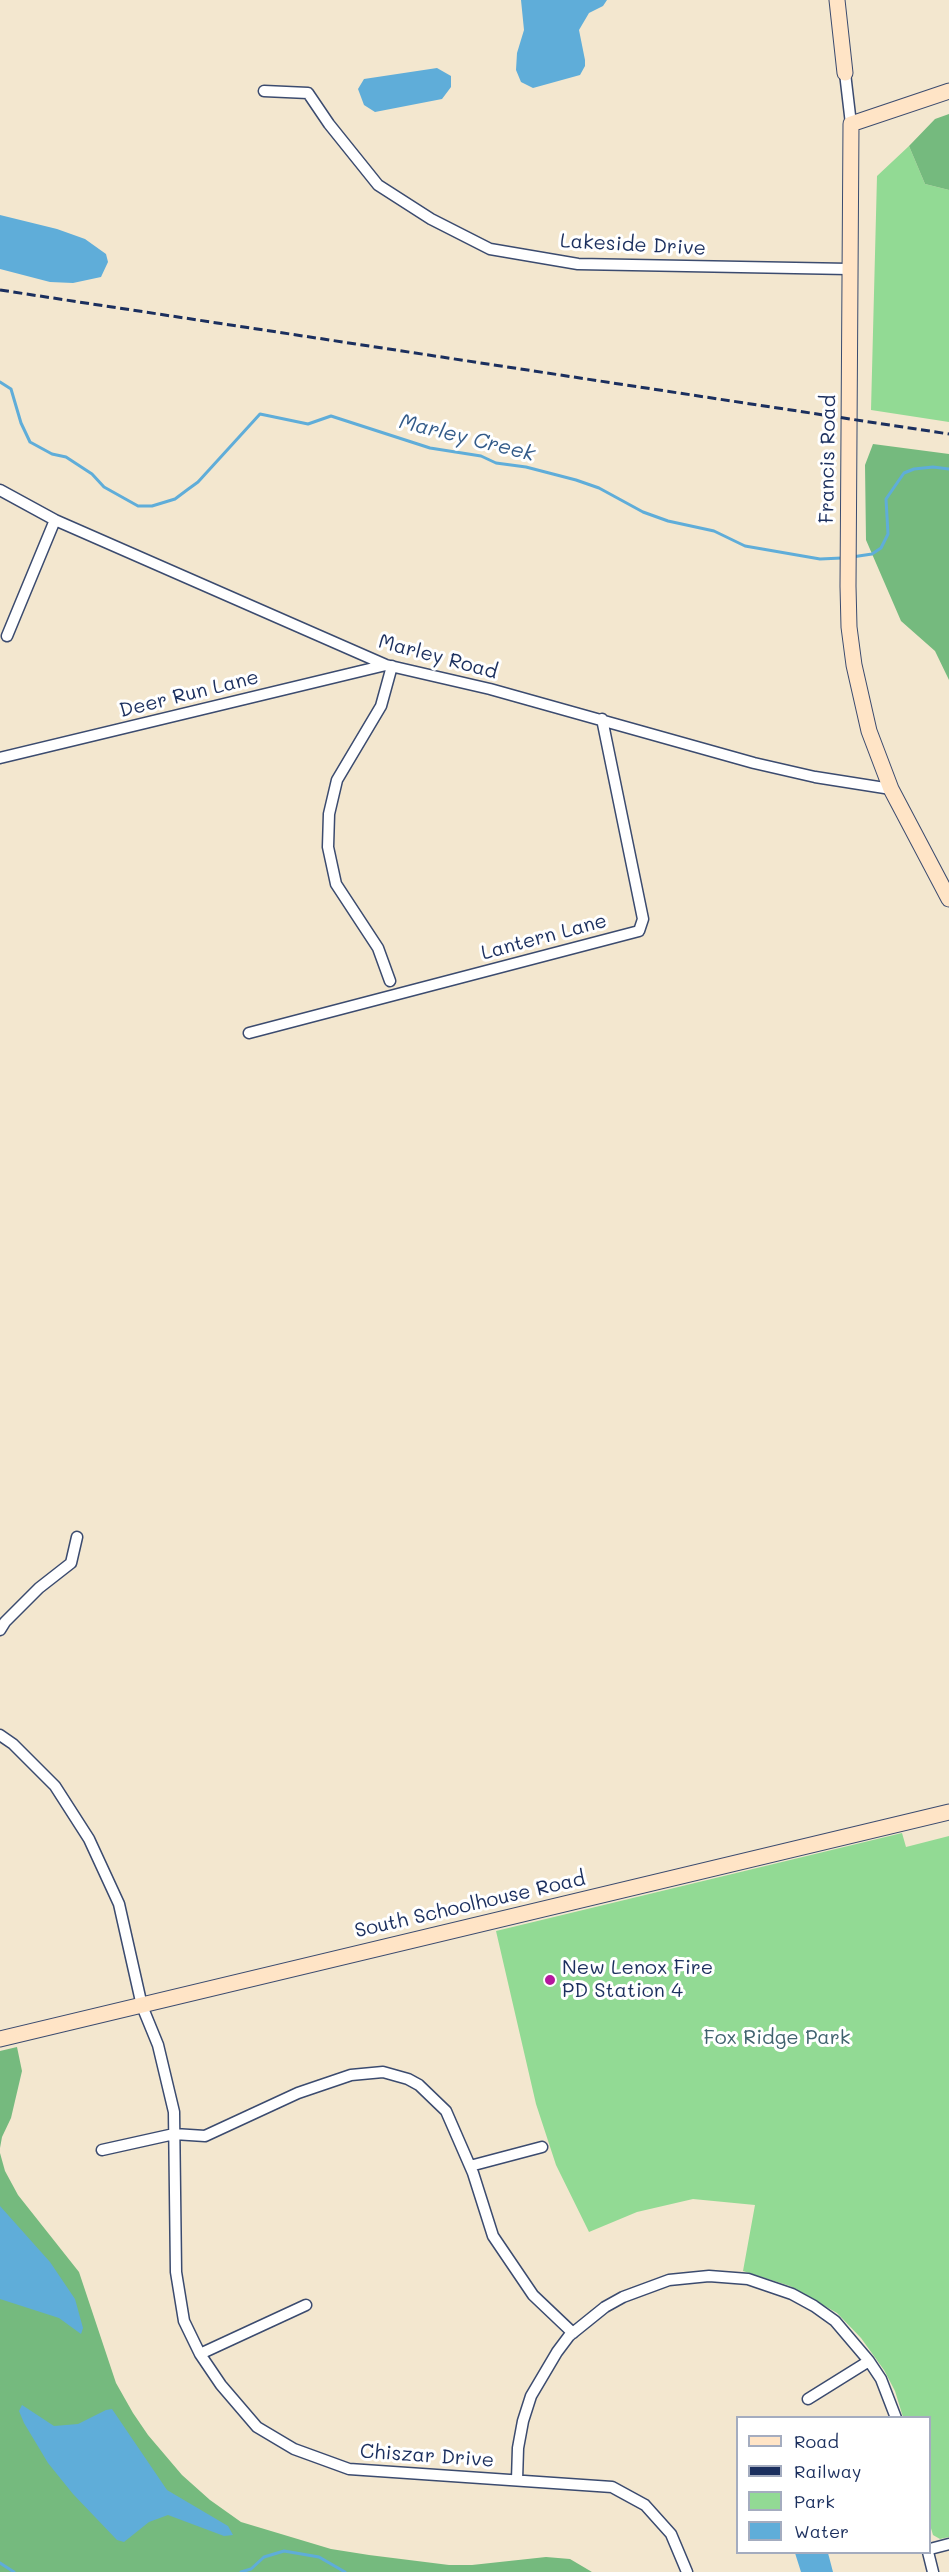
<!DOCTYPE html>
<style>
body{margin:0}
#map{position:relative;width:949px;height:2572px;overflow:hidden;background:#f3e7cf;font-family:Mali,sans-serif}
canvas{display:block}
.legend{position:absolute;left:736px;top:2416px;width:195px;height:138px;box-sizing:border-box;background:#fff;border:2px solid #a4acbf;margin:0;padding:8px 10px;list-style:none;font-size:18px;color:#1b2f5e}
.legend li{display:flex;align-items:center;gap:12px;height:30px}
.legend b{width:30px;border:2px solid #a4acbf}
</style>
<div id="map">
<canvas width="949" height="2572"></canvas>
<ul class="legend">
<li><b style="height:8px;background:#ffe4c6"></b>Road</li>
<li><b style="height:8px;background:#1b2f5e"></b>Railway</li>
<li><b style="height:16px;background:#92da94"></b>Park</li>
<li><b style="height:16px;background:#5fadd9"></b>Water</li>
</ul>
</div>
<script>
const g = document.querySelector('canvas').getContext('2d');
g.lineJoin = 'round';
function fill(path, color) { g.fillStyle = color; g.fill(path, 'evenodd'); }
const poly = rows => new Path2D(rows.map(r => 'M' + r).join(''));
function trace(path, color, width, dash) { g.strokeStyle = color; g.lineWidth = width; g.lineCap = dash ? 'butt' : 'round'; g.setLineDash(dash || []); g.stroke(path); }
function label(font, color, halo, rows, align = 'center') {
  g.font = font + ' Mali,sans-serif'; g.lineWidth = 6; g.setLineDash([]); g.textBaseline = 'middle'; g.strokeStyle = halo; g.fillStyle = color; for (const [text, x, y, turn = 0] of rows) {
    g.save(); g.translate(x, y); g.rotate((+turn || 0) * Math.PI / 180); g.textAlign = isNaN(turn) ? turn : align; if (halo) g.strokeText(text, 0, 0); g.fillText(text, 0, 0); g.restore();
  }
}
fill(poly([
 [909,146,925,184,949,190,949,422,871,410,877,176],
 [902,1833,906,1847,949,1836,949,2537,940,2539,933,2535,930,2525,930,2418,903,2417,895,2391,884,2370,861,2338,837,2313,790,2286,743,2271,755,2205,693,2199,637,2212,589,2232,556,2165,536,2104,496,1931]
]), '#92da94');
fill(poly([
 [949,114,949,190,925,184,909,146,935,119],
 [873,444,949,454,949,680,935,651,901,621,866,540,865,465],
 [17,2047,22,2071,11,2118,2,2137,0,2148,0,2051],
 [0,2153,5,2171,18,2195,79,2272,116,2383,133,2413,148,2435,182,2475,210,2500,241,2522,331,2549,369,2555,449,2565,472,2565,546,2557,570,2559,592,2572,0,2572]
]), '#75ba7e');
fill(poly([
 [521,0,607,0,603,6,589,13,579,30,585,60,585,66,580,75,533,88,521,82,516,70,517,53,524,30],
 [437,68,451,76,451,87,442,99,375,112,364,105,358,89,364,79],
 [0,215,57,229,85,239,106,254,108,262,101,277,73,283,50,282,0,269],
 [0,2206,50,2262,75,2299,83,2328,81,2334,59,2318,0,2299],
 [22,2405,54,2426,78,2424,106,2410,112,2409,167,2490,228,2526,233,2535,224,2536,168,2515,149,2522,124,2542,117,2540,73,2494,48,2463,24,2423,19,2411],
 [795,2553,828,2553,833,2572,801,2572]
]), '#5fadd9');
trace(poly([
 [0,382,11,389,21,423,30,442,52,454,66,457,92,474,104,487,138,506,152,506,175,499,187,490,198,482,260,414,308,424,331,416,430,448,481,456,496,463,526,467,576,480,599,488,643,512,668,521,714,531,745,546,820,559,842,558],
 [852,557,872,554,881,548,888,534,886,499,904,473,914,469,933,467,949,469],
 [0,2563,14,2572],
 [241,2572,251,2569,264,2557,284,2551,319,2557,345,2572]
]), '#5fadd9', 3);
const street = poly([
 [845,73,851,124],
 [264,91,308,93,329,124,378,185,431,219,490,249,578,264,849,269],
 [0,490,55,520,386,665,490,689,754,763,815,777,891,789],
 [7,636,55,520],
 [0,758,386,665],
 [390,981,378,948,336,884,328,847,329,814,337,780,381,706,392,666],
 [249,1033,639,931,643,919,602,719],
 [0,1630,5,1622,39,1588,71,1563,77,1537],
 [0,1735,13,1744,55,1786,89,1839,119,1904,142,2006,158,2045,174,2112,176,2272,184,2321,200,2354,221,2385,257,2427,294,2449,349,2469,612,2487,645,2505,671,2534,687,2572],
 [102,2150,174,2134,205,2136,298,2093,351,2075,383,2072,408,2079,419,2085,446,2111,473,2173,493,2236,533,2295,573,2333],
 [470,2166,542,2147],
 [200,2354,306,2305],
 [808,2399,869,2361],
 [517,2480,518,2448,523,2421,531,2396,557,2352,569,2336,605,2307,623,2297,669,2280,709,2276,748,2279,792,2294,814,2306,835,2321,869,2361,881,2379,896,2418],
 [930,2549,949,2544],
 [928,2552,933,2572]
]);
const secondary = poly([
 [837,0,845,73],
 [949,91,851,124,848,586,849,627,854,665,869,731,891,789,949,899],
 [0,2039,949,1812]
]);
trace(street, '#3b4b6f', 13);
trace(secondary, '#3b4b6f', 17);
trace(street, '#fff', 10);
trace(secondary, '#ffe4c6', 15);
trace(poly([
 [0,290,949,434]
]), '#1b2f5e', 3, [9, 4.5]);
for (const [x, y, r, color] of [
 [550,1980,6,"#b5179e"]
]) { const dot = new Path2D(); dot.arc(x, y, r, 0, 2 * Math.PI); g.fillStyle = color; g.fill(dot); trace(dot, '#fff', 2); }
label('20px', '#1b2f5e', '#fff', [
 ["Lakeside Drive",633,245,3],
 ["Francis Road",828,459,-89],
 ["Marley Road",438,657,15],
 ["Deer Run Lane",189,694,-14],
 ["Lantern Lane",544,937,-15],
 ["South Schoolhouse Road",470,1905,-13],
 ["Chiszar Drive",427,2456,4]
]);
label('20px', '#1b2f5e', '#fff', [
 ["New Lenox Fire",562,1968],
 ["PD Station 4",562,1991]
], 'left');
label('20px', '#3f626e', '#fff', [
 ["Fox Ridge Park",777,2038]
]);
label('italic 21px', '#335b89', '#fff', [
 ["Marley Creek",467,438,14]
]);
</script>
